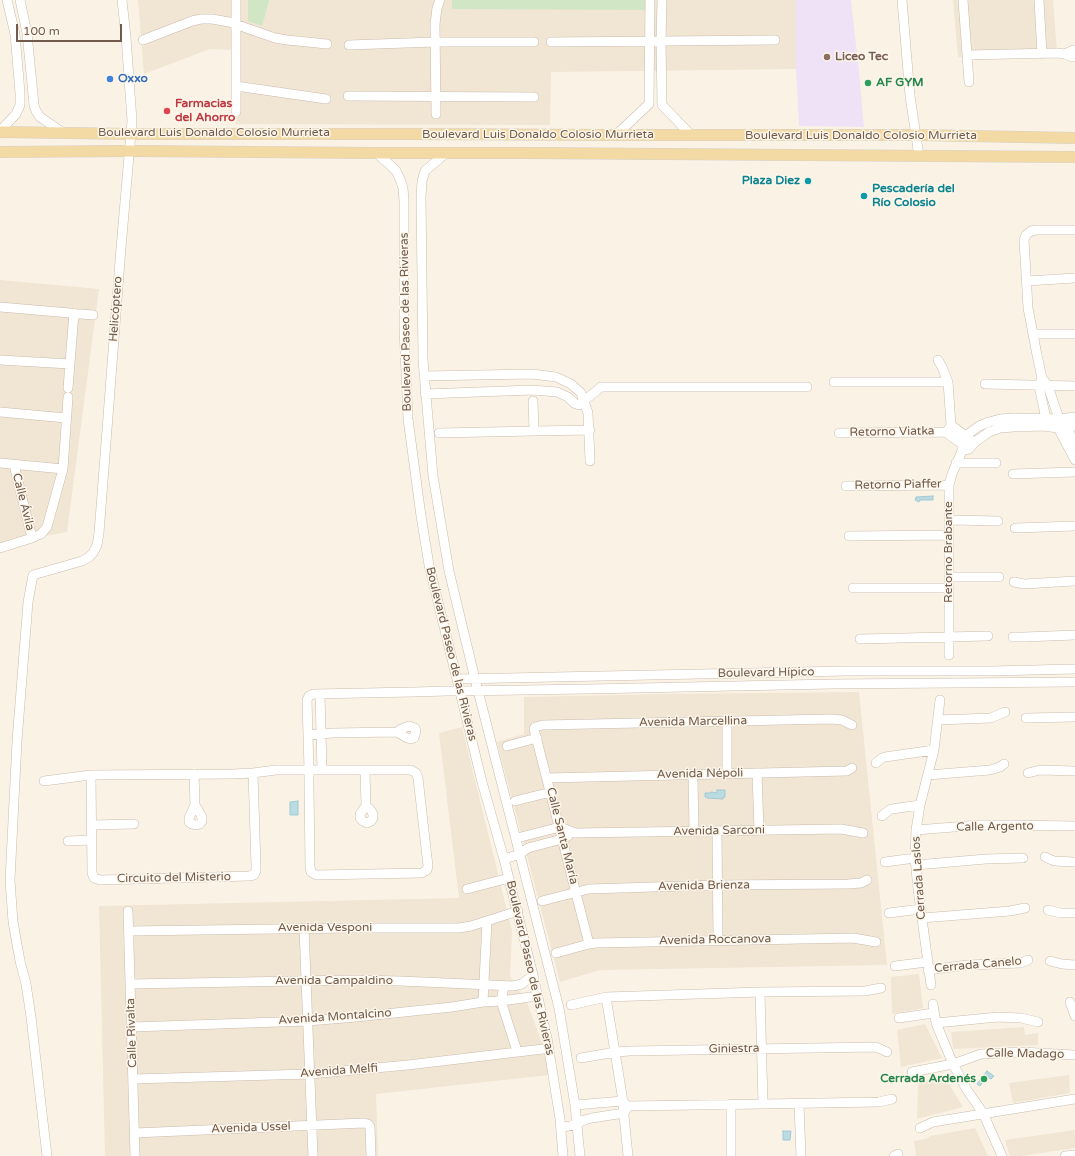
<!DOCTYPE html>
<meta charset="utf-8">
<style>
body{margin:0}
#map{position:relative;width:1075px;height:1156px;overflow:hidden;background:#faf3e5;font-family:"Varela Round",sans-serif}
canvas{display:block}
.scale{position:absolute;left:16px;top:24px;width:106px;height:18px;box-sizing:border-box;border:2px solid #715b4c;border-top:0;padding-left:5px;font-size:12px;line-height:14px;white-space:nowrap;color:#715b4c;-webkit-text-stroke:3px #fdf7eb;paint-order:stroke}
</style>
<div id="map">
<canvas width="1075" height="1156"></canvas>
<div class="scale">100 m</div>
</div>
<script>
const g = document.querySelector('canvas').getContext('2d');
g.lineJoin = 'round';
function fill(path, color) { g.fillStyle = color; g.fill(path, 'evenodd'); }
const poly = rows => new Path2D(rows.map(r => 'M' + r).join(''));
function trace(path, color, width, dash) { g.strokeStyle = color; g.lineWidth = width; g.lineCap = dash ? 'butt' : 'round'; g.setLineDash(dash || []); g.stroke(path); }
function label(font, color, halo, rows, align = 'center') {
  g.font = font + ' "Varela Round",sans-serif'; g.lineWidth = 3; g.setLineDash([]); g.textBaseline = 'middle'; g.strokeStyle = halo; g.fillStyle = color; for (const [text, x, y, turn = 0] of rows) {
    g.save(); g.translate(x, y); g.rotate((+turn || 0) * Math.PI / 180); g.textAlign = isNaN(turn) ? turn : align; if (halo) g.strokeText(text, 0, 0); g.fillText(text, 0, 0); g.restore();
  }
}
fill(poly([
 [138,0,797,0,796,69,551,72,550,125,236,124,236,50,210,49,144,74],
 [953,0,1053,0,1057,52,958,57],
 [0,280,99,289,67,532,0,545],
 [859,692,887,965,600,970,560,982,497,742,524,734,524,697,668,694],
 [462,727,512,931,510,976,528,1005,542,1043,549,1075,376,1094,378,1156,105,1156,99,906,459,898,439,733],
 [919,974,923,1008,892,1014,891,977],
 [925,1024,942,1058,901,1067,897,1030],
 [1024,1027,1025,1035,1038,1033,1038,1045,953,1049,951,1032],
 [1069,1075,1070,1093,1013,1103,1009,1083],
 [944,1076,963,1107,917,1119,918,1082],
 [975,1128,988,1156,916,1156,914,1141,926,1139,930,1136],
 [1075,1130,1075,1148,1021,1156,1010,1156,1005,1140]
]), '#f1e5d4');
fill(poly([
 [796,0,851,0,859,71,864,127,799,126,796,69]
]), '#f0e2f6');
fill(poly([
 [248,0,269,0,262,26,248,21],
 [452,0,647,0,647,10,452,9]
]), '#d1e6c5');
const water = poly([
 [933,496,933,500,920,500,919,502,915,500,916,497,933,496],
 [717,790,725,790,725,797,723,797,723,799,707,798,707,797,705,797,705,793,710,793,711,792,717,793,717,790],
 [298,801,298,815,290,815,290,802,298,801],
 [987,1071,994,1076,991,1079,989,1078,987,1079,985,1079,980,1086,977,1084,987,1071],
 [783,1131,791,1131,790,1140,783,1140,783,1131]
]);
fill(water, '#bbdbe2');
trace(water, '#a2c9d3', 1);
const minor = poly([
 [20,0,27,33,34,105,36,111,40,117,46,121,62,132],
 [662,0,661,41,662,105,691,135],
 [902,0,910,96,919,156],
 [963,0,969,82],
 [1039,0,1042,54],
 [143,40,192,21,201,19,212,19,229,22,275,38,287,40,327,44],
 [551,42,775,40],
 [349,45,435,42,534,42],
 [1065,54,1073,50,1075,50],
 [967,55,1057,53,1065,54,1072,57,1075,57],
 [236,86,326,99],
 [348,96,534,97],
 [236,112,236,0],
 [436,114,435,24,437,8,440,0],
 [0,131,16,114,20,105,20,93,15,34,7,0],
 [616,135,649,104,650,0],
 [376,153,389,164,396,171,400,179,403,188,404,201,404,328,408,419,421,516,429,565,482,782,504,859,533,975,547,1038,560,1119,563,1156],
 [446,153,425,171,422,181,421,197,423,360,433,476,449,571,475,679,559,1008,575,1105,580,1156],
 [1075,230,1036,230,1031,231,1026,235,1024,240,1028,308,1037,355,1042,378,1048,386,1059,419,1067,426,1075,445],
 [1027,281,1075,278],
 [0,307,93,315],
 [1033,334,1075,334],
 [0,360,70,364],
 [938,360,942,367,948,382,951,425,948,430,945,432],
 [424,376,532,374,556,377,571,384,581,393,588,413,590,461],
 [1042,378,1039,386,1046,419,1058,428,1075,460],
 [834,382,948,382],
 [985,384,1075,386],
 [68,388,74,313],
 [425,394,532,390,557,392,568,397,574,403,579,405,601,387,807,387],
 [533,401,534,431,590,430],
 [0,412,66,418],
 [951,425,970,439],
 [945,432,965,446],
 [439,433,534,431],
 [839,433,945,432],
 [962,451,969,449,975,442,989,432,1000,428,1014,427,1043,426,1058,428,1075,426],
 [0,463,63,469],
 [956,463,996,463],
 [14,465,32,538],
 [1013,474,1075,472],
 [846,486,949,485],
 [949,520,998,521],
 [1015,528,1075,526],
 [849,536,949,535],
 [0,548,32,538,41,534,47,527,63,469,68,397],
 [949,577,999,577],
 [1014,582,1024,584,1075,581],
 [853,588,949,588],
 [1013,637,1024,637,1075,635],
 [860,639,988,636],
 [949,655,949,485,952,474,962,451,962,443,967,435,979,426,989,422,1000,419,1014,418,1059,419,1075,417],
 [457,679,846,671,991,671,1075,669],
 [320,694,322,770],
 [1026,718,1075,717],
 [938,720,991,718,1005,712],
 [308,735,333,733,397,732,401,729,409,726,415,728,416,731,414,738,411,739,407,738,397,732],
 [507,746,537,738],
 [876,763,882,758,885,757,934,750],
 [365,770,366,806,370,809,373,814,373,818,371,821,367,823,363,821,360,818,360,814,366,806],
 [757,773,759,830],
 [1028,773,1040,770,1075,771],
 [194,774,195,805,189,818,189,822,192,824,196,825,200,824,202,821,202,817,195,805],
 [727,774,727,721],
 [91,775,92,873,94,878,100,880,249,876,254,875,256,871,256,866,253,773],
 [693,775,694,831],
 [928,775,990,770,1000,767,1004,764],
 [547,778,847,771,852,768],
 [44,781,91,775,233,774,253,773,276,770,411,770,416,773,418,778,428,866,427,870,422,873,316,875,311,872,310,867,309,784,309,770,307,700,309,696,313,694,414,692,447,691,460,691,588,689,833,684,1075,682],
 [515,801,551,792],
 [882,816,889,810,892,809,920,805],
 [92,825,134,824],
 [916,830,979,825,1010,825,1075,826],
 [717,831,718,940],
 [517,838,560,827,575,833,841,829,863,833],
 [68,841,92,840],
 [1045,857,1054,861,1075,862],
 [504,859,520,854,528,848,562,839,568,836],
 [885,862,915,858],
 [916,865,986,859,1023,858],
 [467,889,509,878],
 [542,901,589,889,717,885,848,884,861,883,867,880],
 [1048,910,1061,913,1075,913],
 [128,911,135,1156],
 [889,913,921,909],
 [922,918,1010,911,1025,908],
 [304,928,313,1156],
 [129,931,349,928,459,928,471,926,518,911],
 [589,944,534,729,535,727,543,725,831,719,842,720,852,725],
 [556,953,589,944,596,943,853,938,876,942],
 [1050,961,1062,964,1075,965],
 [895,966,927,962],
 [928,970,967,965,1021,963,1028,960],
 [131,984,353,980,400,981,513,986,522,984,533,975],
 [931,985,918,889,915,858,916,830,920,805,934,750,940,700],
 [504,986,501,1001,517,1051],
 [760,992,763,1104,879,1102,892,1099],
 [483,1002,487,921],
 [1070,1002,1075,1016],
 [933,1004,936,1023,943,1040,953,1064,967,1090,983,1113,1002,1156],
 [571,1005,606,997],
 [899,1018,934,1013],
 [936,1023,998,1017,1021,1018,1038,1022],
 [132,1027,308,1021,356,1017,452,1007,483,1002,501,1001,538,996],
 [581,1058,616,1052,630,1051,876,1047,887,1052],
 [912,1072,953,1064,981,1054,1021,1052,1075,1055],
 [133,1079,310,1074,408,1065,543,1049],
 [799,1104,801,1156],
 [575,1105,623,1101,627,1106,763,1104],
 [561,1128,577,1124,584,1120,592,1118,624,1113,627,1108],
 [920,1128,933,1122,1075,1099],
 [135,1133,364,1123,368,1124,370,1127,371,1156],
 [47,1156,31,1017,26,984,20,961,13,922,10,880,17,741,28,602,33,575,82,561,89,557,93,553,97,545,99,533,121,248,132,121,126,37,122,0],
 [628,1156,622,1095,606,997,760,992,865,991,881,988],
 [731,1156,731,1104],
 [894,1156,898,1154],
 [1065,1156,1075,1155]
]);
const major = poly([
 [0,132,132,134,403,134,616,135,916,135,1075,138],
 [0,152,130,151,376,153,524,153,1075,157]
]);
trace(minor, '#cbbbac', 10);
trace(major, '#d7d1cd', 12);
trace(minor, '#fff', 9);
trace(major, '#f3d9a3', 11);
for (const [x, y, r, color] of [
 [827,57,4,"#8d6e63"],
 [110,79,4,"#3f7fe0"],
 [868,83,4,"#2e9e5b"],
 [167,111,4,"#e0444e"],
 [808,181,4,"#0f9aa8"],
 [864,196,4,"#0f9aa8"],
 [984,1079,4,"#2e9e5b"]
]) { const dot = new Path2D(); dot.arc(x, y, r, 0, 2 * Math.PI); g.fillStyle = color; g.fill(dot); trace(dot, '#fdf7eb', 1.5); }
label('bold 12px', '#785e54', '#fdf7eb', [
 ["Liceo Tec",835,57]
], 'left');
label('bold 12px', '#366cbe', '#fdf7eb', [
 ["Oxxo",118,79]
], 'left');
label('bold 12px', '#27864d', '#fdf7eb', [
 ["AF GYM",876,83],
 ["Cerrada Ardenés",976,1079,"right"]
], 'left');
label('bold 12px', '#be3a42', '#fdf7eb', [
 ["Farmacias",175,104],
 ["del Ahorro",175,118]
], 'left');
label('12px', '#715b4c', '#fdf7eb', [
 ["Boulevard Luis Donaldo Colosio Murrieta",214,133],
 ["Boulevard Luis Donaldo Colosio Murrieta",538,135],
 ["Boulevard Luis Donaldo Colosio Murrieta",861,136],
 ["Helicóptero",116,309,-86],
 ["Boulevard Paseo de las Rivieras",406,322,-91],
 ["Retorno Viatka",892,432,-1],
 ["Retorno Piaffer",898,485,-1],
 ["Calle Ávila",23,502,76],
 ["Retorno Brabante",949,552,-90],
 ["Boulevard Paseo de las Rivieras",451,654,76],
 ["Boulevard Hípico",766,673,-1],
 ["Avenida Marcellina",693,722,-1],
 ["Avenida Népoli",700,774,-1],
 ["Calle Argento",995,827,-1],
 ["Avenida Sarconi",719,831,-1],
 ["Calle Santa María",562,836,76],
 ["Circuito del Misterio",174,878,-1],
 ["Cerrada Laslos",919,878,-94],
 ["Avenida Brienza",704,886,-1],
 ["Avenida Vesponi",325,928],
 ["Avenida Roccanova",715,940,-1],
 ["Cerrada Canelo",978,965,-5],
 ["Boulevard Paseo de las Rivieras",530,968,77],
 ["Avenida Campaldino",334,981],
 ["Avenida Montalcino",335,1017,-4],
 ["Calle Rivalta",132,1033,-92],
 ["Giniestra",734,1049,-1],
 ["Calle Madago",1025,1054,1],
 ["Avenida Melfi",339,1071,-4],
 ["Avenida Ussel",251,1128,-2]
]);
label('bold 12px', '#0d838f', '#fdf7eb', [
 ["Plaza Diez",800,181],
 ["Pescadería del",872,189,"left"],
 ["Río Colosio",872,203,"left"]
], 'right');
</script>
